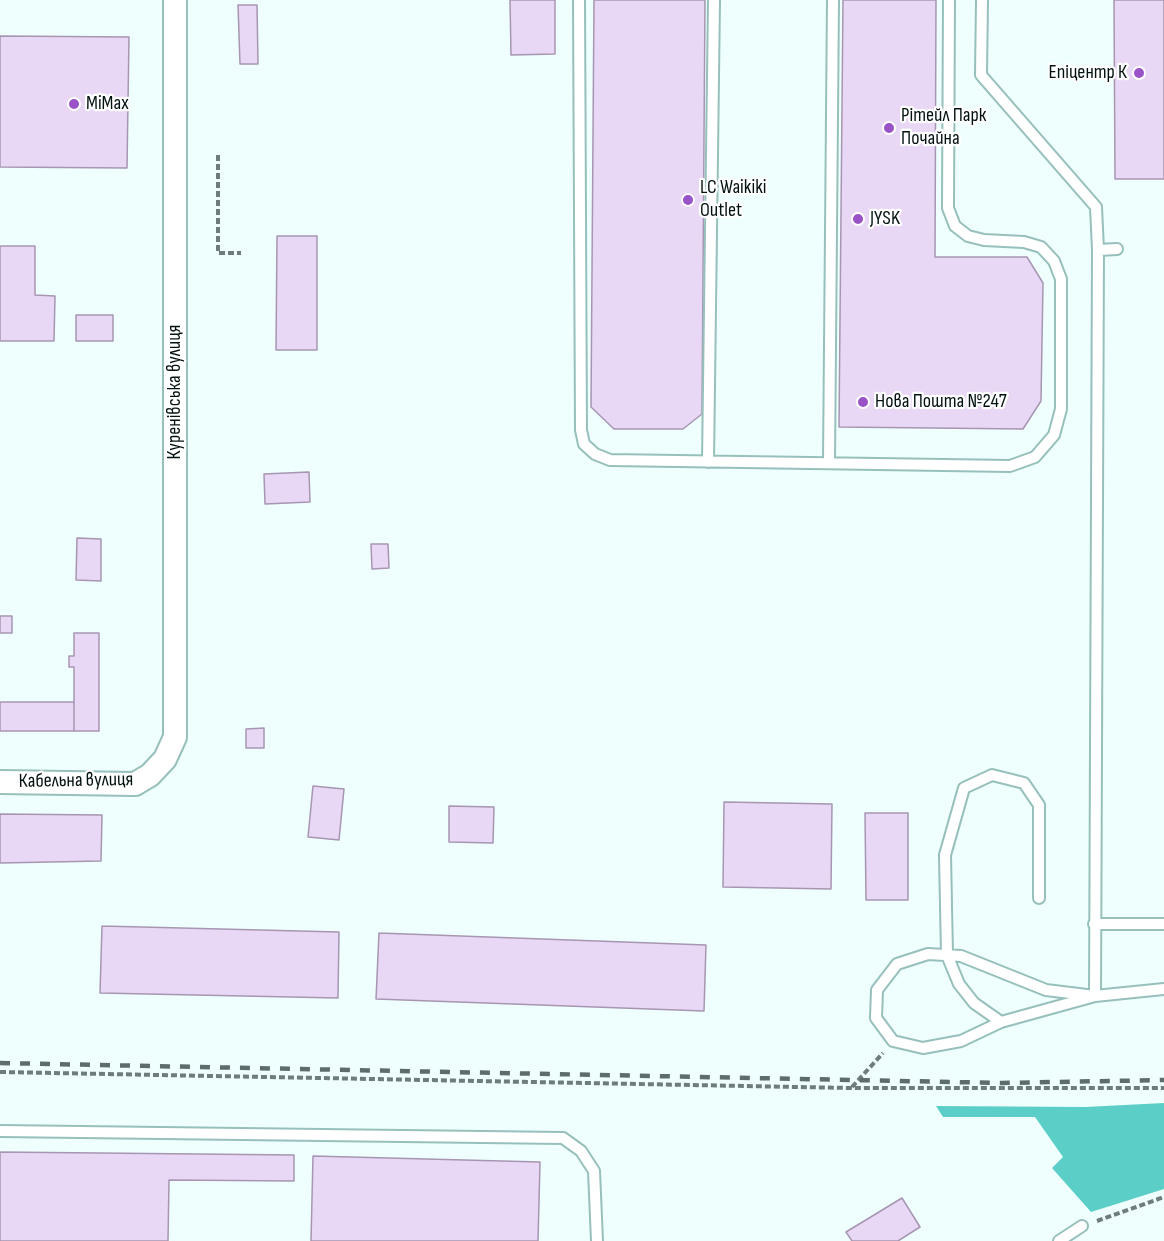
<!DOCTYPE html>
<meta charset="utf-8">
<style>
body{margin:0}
canvas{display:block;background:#eefffd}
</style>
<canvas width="1164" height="1241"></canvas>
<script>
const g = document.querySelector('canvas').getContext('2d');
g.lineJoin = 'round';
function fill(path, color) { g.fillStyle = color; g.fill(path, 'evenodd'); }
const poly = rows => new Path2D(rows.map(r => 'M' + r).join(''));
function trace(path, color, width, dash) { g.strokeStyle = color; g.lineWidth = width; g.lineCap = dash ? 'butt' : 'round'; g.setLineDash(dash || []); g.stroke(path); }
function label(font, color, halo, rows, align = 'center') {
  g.font = font + ' "Sofia Sans Condensed",sans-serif'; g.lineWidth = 4.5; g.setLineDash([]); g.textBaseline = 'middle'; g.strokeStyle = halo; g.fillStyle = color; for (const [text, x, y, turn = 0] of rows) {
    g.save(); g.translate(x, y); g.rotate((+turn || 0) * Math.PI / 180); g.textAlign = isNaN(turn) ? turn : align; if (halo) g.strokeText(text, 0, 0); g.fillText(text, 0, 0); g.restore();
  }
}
fill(poly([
 [1164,1103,1164,1189,1091,1212,1052,1168,1063,1157,1035,1117,943,1117,936,1106,1085,1107]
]), '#5bcfc7');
const building = poly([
 [510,0,555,0,555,54,511,55,510,0],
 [594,0,705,0,702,414,683,429,614,429,591,407,594,0],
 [843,0,936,0,935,257,1027,257,1043,283,1041,401,1023,429,839,427,843,0],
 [1114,0,1164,0,1164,179,1115,179,1114,0],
 [238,5,257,5,258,64,240,64,238,5],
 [0,36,129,37,127,168,0,167,0,36],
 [277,236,317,236,317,350,276,350,277,236],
 [0,246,35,246,35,295,55,296,54,341,0,341,0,246],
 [76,315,113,315,113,341,76,341,76,315],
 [309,472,310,502,265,504,264,474,309,472],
 [77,538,101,539,101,581,76,580,77,538],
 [371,544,388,544,389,568,372,569,371,544],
 [0,616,12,616,12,633,0,633,0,616],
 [74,633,99,633,99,731,74,731,74,667,69,667,69,656,74,656,74,633],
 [0,702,74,702,74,731,0,731,0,702],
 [264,728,264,748,246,748,246,729,264,728],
 [313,786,344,789,339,840,308,837,313,786],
 [724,802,832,804,831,889,723,887,724,802],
 [449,806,494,807,493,843,449,842,449,806],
 [865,813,908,813,908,900,866,900,865,813],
 [0,814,102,815,101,861,0,863,0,814],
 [102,926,339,932,338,998,100,993,102,926],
 [379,933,706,945,704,1011,376,999,379,933],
 [0,1152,294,1155,294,1181,169,1180,168,1241,0,1241,0,1152],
 [313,1156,540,1162,538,1241,311,1241,313,1156],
 [902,1198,920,1227,898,1241,852,1241,846,1232,902,1198]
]);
fill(building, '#e8d8f5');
trace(building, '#a696b2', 1.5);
const lane = poly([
 [579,0,581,430,584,444,595,454,610,460,1010,466,1035,457,1054,435,1061,409,1061,279,1054,261,1041,247,1024,242,984,240,968,236,955,226,948,208,949,0],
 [982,0,981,75,1096,207,1098,250,1095,996],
 [1098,250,1117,249],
 [708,462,714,0],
 [829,462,833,0],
 [1094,924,1164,924],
 [1095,996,1046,990,961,956,928,954,897,964,877,990,876,1018,893,1041,923,1048,961,1041,1001,1022,1095,996,1164,989],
 [1001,1022,974,1003,959,984,947,955,945,855,964,788,992,775,1024,783,1039,805,1039,898],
 [0,1131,563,1138,581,1151,594,1171,597,1241],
 [1059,1241,1082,1226]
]);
const street = poly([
 [0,782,135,784,150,775,165,759,175,737,175,0]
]);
trace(lane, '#97c0bc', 14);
trace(street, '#97c0bc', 26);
trace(poly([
 [218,155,218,253,241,253],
 [0,1072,851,1088,1164,1088],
 [852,1087,883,1053],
 [1097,1221,1164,1197]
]), '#6e7d7b', 4, [6, 3]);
trace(lane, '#fff', 10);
trace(street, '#fff', 22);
trace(poly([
 [0,1063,1002,1083,1164,1080]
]), '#5e6d6b', 4.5, [10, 10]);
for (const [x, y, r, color] of [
 [1139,73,6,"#9a53c7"],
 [74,104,6,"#9a53c7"],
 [889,128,6,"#9a53c7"],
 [688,200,6,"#9a53c7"],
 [858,219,6,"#9a53c7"],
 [863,402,6,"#9a53c7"]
]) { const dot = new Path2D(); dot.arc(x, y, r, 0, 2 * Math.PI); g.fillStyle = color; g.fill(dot); trace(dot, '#fff', 2); }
label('20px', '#031110', '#fff', [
 ["Епіцентр К",1127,73,"right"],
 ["MiMax",86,104],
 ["Рітейл Парк",901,116],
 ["Почайна",901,139],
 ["LC Waikiki",700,188],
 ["Outlet",700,211],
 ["JYSK",870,219],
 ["Нова Пошта №247",875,402]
], 'left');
label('20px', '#031110', '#fff', [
 ["Куренівська вулиця",175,392,-90],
 ["Кабельна вулиця",76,781,-1]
]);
</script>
